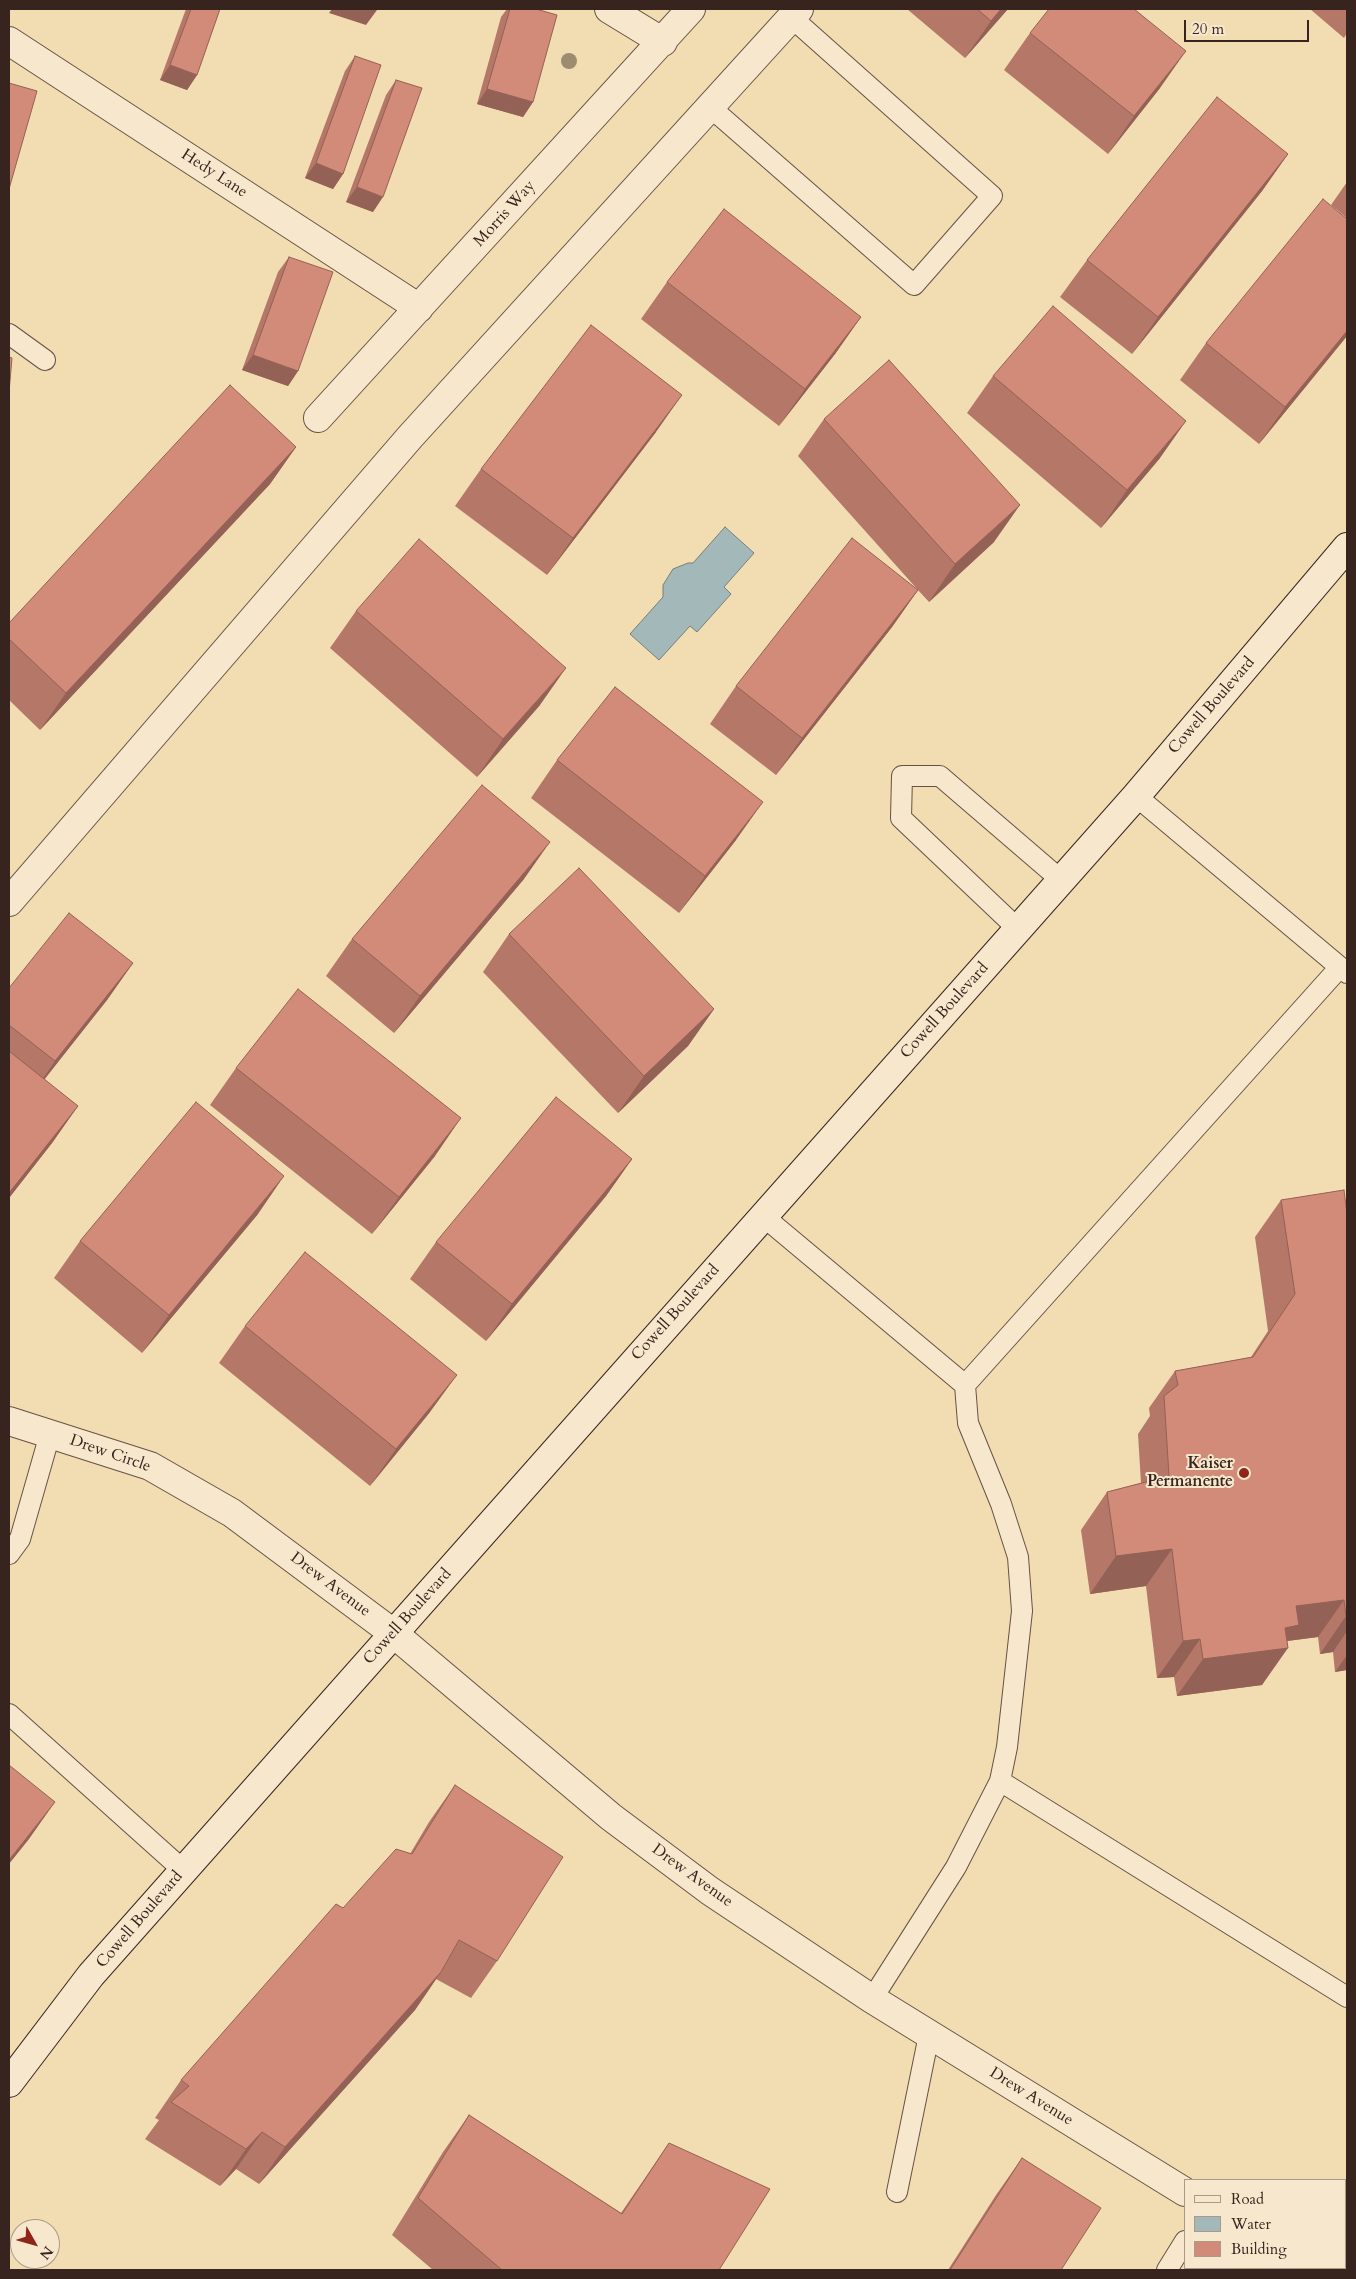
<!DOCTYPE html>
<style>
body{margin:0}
#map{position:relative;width:1356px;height:2279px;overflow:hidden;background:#f2dcb2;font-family:Cardo,serif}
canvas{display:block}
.frame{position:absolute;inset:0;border:10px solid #37241e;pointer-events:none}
.legend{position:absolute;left:1184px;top:2179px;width:162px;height:90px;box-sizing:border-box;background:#f7e8cd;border:1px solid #aa9a87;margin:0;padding:6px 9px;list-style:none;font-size:15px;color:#37241e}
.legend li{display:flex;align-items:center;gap:10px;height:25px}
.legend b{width:25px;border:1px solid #aa9a87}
.north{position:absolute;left:10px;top:2219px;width:50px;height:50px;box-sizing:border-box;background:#f7e8cd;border:1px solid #aa9a87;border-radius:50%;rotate:128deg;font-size:14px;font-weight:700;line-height:20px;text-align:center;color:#37241e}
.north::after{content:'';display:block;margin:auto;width:18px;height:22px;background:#8f2418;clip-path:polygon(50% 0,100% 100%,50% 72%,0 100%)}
.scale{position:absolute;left:1184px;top:20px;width:125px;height:22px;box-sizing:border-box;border:2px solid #37241e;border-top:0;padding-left:6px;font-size:15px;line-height:18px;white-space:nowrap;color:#37241e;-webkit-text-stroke:4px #f7e8cd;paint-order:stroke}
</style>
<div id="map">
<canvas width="1356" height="2279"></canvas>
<div class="frame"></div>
<ul class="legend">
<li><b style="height:6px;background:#f7e8cd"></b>Road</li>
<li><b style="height:14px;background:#a2b8b9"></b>Water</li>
<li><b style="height:14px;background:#d28a79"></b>Building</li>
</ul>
<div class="north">N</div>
<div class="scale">20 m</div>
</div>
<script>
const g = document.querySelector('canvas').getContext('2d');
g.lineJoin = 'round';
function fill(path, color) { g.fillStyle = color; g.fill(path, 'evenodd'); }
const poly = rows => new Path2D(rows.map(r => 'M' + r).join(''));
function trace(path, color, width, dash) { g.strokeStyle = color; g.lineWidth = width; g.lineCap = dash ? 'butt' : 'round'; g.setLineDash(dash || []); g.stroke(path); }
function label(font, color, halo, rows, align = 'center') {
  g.font = font + ' Cardo,serif'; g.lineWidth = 4; g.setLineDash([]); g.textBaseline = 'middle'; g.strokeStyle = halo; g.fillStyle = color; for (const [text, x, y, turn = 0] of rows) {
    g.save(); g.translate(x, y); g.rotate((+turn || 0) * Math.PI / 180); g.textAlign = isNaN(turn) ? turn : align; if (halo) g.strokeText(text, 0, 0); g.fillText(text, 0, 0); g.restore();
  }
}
const water = poly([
 [725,527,754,553,724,587,731,594,697,632,690,626,659,660,630,634,663,597,663,585,673,569,688,563,693,563,725,527]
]);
fill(water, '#a2b8b9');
trace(water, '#777d7b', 1);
const lane = poly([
 [710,107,914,285,992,196,791,17],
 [9,334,45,360],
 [1136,796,1347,973],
 [1018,929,901,818,902,776,940,776,1061,880],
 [1340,967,965,1385,968,1423,1001,1504,1018,1557,1022,1611,1007,1747,1000,1781,1347,1997],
 [763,1216,965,1385],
 [9,1554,20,1539,50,1434],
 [9,1714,183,1870],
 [872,1999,956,1867,1000,1781],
 [897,2192,929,2035],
 [1167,2270,1185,2241]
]);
const street = poly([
 [609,9,663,42],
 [9,41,419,308],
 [318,418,691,9],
 [9,902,410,437,799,9],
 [9,1421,150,1466,232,1513,393,1633,611,1817,710,1891,872,1999,1185,2192],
 [1305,2268,1309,2270]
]);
const secondary = poly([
 [9,2083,91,1975,1136,796,1347,547]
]);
trace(lane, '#665243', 22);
trace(street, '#665243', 30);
trace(secondary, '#37241e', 30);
trace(lane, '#f7e8cd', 20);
trace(street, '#f7e8cd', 28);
trace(secondary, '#f7e8cd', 28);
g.fillStyle = '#9d8c70';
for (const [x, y] of [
 [569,61]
]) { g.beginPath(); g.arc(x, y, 8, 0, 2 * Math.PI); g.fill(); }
fill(poly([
 [186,9,220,9,197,75,187,90,160,80],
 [507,9,536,9,533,102,523,117,477,104,501,17],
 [907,9,1008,9,965,58],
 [1310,9,1347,9,1347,33,1344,38],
 [1030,33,1160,88,1108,154,1004,70],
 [355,56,343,174,333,189,305,178,345,71],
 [396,80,373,212,346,202,386,95],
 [1288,154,1262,191,1132,354,1060,297,1087,260],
 [1347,182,1347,218,1331,205],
 [1347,219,1347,336,1259,444,1180,380,1206,343],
 [289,257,298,371,288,386,242,370,278,272],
 [667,282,861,317,835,354,779,426,641,319],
 [993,376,1160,458,1101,528,967,413],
 [824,419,994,542,929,602,918,590,892,627,776,775,710,724,736,686,918,590,798,456],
 [656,432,547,575,455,506,481,469],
 [296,447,270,484,40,730,9,700,9,623],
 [356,611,540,705,477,777,330,648],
 [557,760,736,840,679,913,531,798],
 [524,879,394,1033,326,976,352,939],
 [509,934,714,1009,688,1046,618,1113,483,972],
 [133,963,107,1000,44,1079,78,1106,52,1143,9,1198,9,988],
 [236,1068,435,1156,372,1234,210,1105],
 [632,1159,606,1196,486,1341,410,1279,436,1242],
 [1281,1200,1347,1214,1347,1670,1335,1672,1333,1652,1320,1654,1318,1637,1287,1641,1262,1685,1177,1696,1174,1677,1157,1678,1146,1586,1090,1594,1081,1530,1107,1492,1141,1483,1138,1434,1150,1416,1149,1408,1175,1371,1251,1357,1268,1331,1255,1237],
 [258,1214,142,1353,54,1278,80,1241],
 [245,1326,430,1412,370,1486,219,1363],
 [455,1785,497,1961,471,1998,436,1979,415,2010,259,2184,236,2169,220,2186,145,2139,159,2120,155,2118,181,2080,343,1908,410,1854,429,1822],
 [469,2115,621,2213,669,2143,719,2270,433,2270,392,2235,443,2152],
 [1022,2158,1061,2270,948,2270,996,2195]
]), '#b57768');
fill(poly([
 [332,9,373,9,377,10,366,25,329,13],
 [1001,9,1008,9,965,58,991,21],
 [1186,51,1160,88,1108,154,1134,116],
 [170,65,197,75,187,90,160,80],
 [487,89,533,102,523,117,477,104],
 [1288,154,1262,191,1132,354,1158,317],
 [316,163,343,174,333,189,305,178],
 [357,187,383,197,373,212,346,202],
 [861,317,835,354,779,426,805,389],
 [1347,331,1347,336,1259,444,1285,407],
 [253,355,298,371,288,386,242,370],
 [682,395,656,432,547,575,573,538],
 [1186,421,1160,458,1101,528,1127,490],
 [296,447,270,484,40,730,66,693],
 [1020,505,994,542,929,602,955,564],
 [918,590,892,627,776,775,802,738],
 [566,668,540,705,477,777,503,739],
 [763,802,736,840,679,913,705,876],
 [550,842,524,879,394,1033,420,996],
 [133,963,107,1000,29,1099,55,1061],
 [714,1009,688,1046,618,1113,644,1076],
 [78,1106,52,1143,9,1198,9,1193],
 [461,1118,435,1156,372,1234,399,1197],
 [632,1159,606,1196,486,1341,512,1304],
 [284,1176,258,1214,142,1353,169,1315],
 [457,1375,430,1412,370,1486,396,1449],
 [1172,1549,1146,1586,1090,1594,1116,1556],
 [1344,1600,1318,1637,1287,1641,1288,1648,1262,1685,1177,1696,1203,1659,1296,1606],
 [1346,1616,1347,1616,1347,1631,1333,1652,1320,1654],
 [1200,1639,1174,1677,1157,1678,1183,1641],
 [1347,1655,1347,1670,1335,1672],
 [55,1802,29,1839,9,1864,9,1860],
 [441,1972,415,2010,259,2184,285,2147],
 [262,2132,236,2169,220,2186,246,2149]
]), '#936155');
const building = poly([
 [191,9,220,9,197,75,170,65,191,9],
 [510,9,536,9,557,15,533,102,487,89,510,9],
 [977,9,1001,9,991,21,977,9],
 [1049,9,1134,9,1186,51,1134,116,1030,33,1049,9],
 [355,56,381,65,343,174,316,163,355,56],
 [396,80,422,88,383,197,357,187,396,80],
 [9,83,37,91,9,189,9,83],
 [1217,97,1288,154,1158,317,1087,260,1217,97],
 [1323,199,1347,219,1347,331,1285,407,1206,343,1323,199],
 [724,209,861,317,805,389,667,282,724,209],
 [289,257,333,272,298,371,253,355,289,257],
 [1053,306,1186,421,1127,490,993,376,1053,306],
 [591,325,682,395,573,538,481,469,591,325],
 [9,357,12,358,9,392,9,357],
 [889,360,1020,505,955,564,824,419,889,360],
 [230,385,296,447,66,693,9,639,9,623,230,385],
 [852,538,918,590,802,738,736,686,852,538],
 [419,539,566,668,503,739,356,611,419,539],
 [615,687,763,802,705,876,557,760,615,687],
 [482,785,550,842,420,996,352,939,482,785],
 [579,868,714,1009,644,1076,509,934,579,868],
 [69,913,133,963,55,1061,9,1025,9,988,69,913],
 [298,989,461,1118,399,1197,236,1068,298,989],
 [9,1051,78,1106,9,1193,9,1051],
 [556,1097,632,1159,512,1304,436,1242,556,1097],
 [196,1102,284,1176,169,1315,80,1241,196,1102],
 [1344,1190,1347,1214,1347,1616,1346,1616,1344,1600,1296,1606,1299,1625,1285,1628,1288,1648,1203,1659,1200,1639,1183,1641,1172,1549,1116,1556,1107,1492,1169,1476,1164,1396,1178,1385,1175,1371,1253,1357,1295,1294,1281,1200,1344,1190],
 [305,1252,457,1375,396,1449,245,1326,305,1252],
 [9,1765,55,1802,9,1860,9,1765],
 [455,1785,563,1857,497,1961,459,1940,441,1972,285,2147,262,2132,246,2149,171,2102,189,2086,181,2080,336,1904,343,1908,396,1849,412,1854,455,1785],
 [469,2115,622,2214,669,2143,770,2189,719,2270,502,2270,418,2198,469,2115],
 [1022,2158,1101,2208,1061,2270,950,2270,1022,2158]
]);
fill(building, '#d28a79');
trace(building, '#936155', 1);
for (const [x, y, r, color] of [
 [1244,1473,6,"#8f2418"]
]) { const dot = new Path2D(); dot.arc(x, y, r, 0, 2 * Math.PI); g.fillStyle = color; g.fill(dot); trace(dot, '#f7e8cd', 2); }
label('16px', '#37241e', '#f7e8cd', [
 ["Hedy Lane",214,174,33],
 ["Morris Way",505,214,-48],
 ["Cowell Boulevard",1212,706,-49],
 ["Cowell Boulevard",945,1011,-48],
 ["Cowell Boulevard",676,1313,-48],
 ["Drew Circle",110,1454,19],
 ["Drew Avenue",330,1585,37],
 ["Cowell Boulevard",408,1617,-48],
 ["Drew Avenue",692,1876,36],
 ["Cowell Boulevard",140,1920,-49],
 ["Drew Avenue",1031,2097,32]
]);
label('bold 16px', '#37241e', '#f7e8cd', [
 ["Kaiser",1233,1464],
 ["Permanente",1233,1482]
], 'right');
</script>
